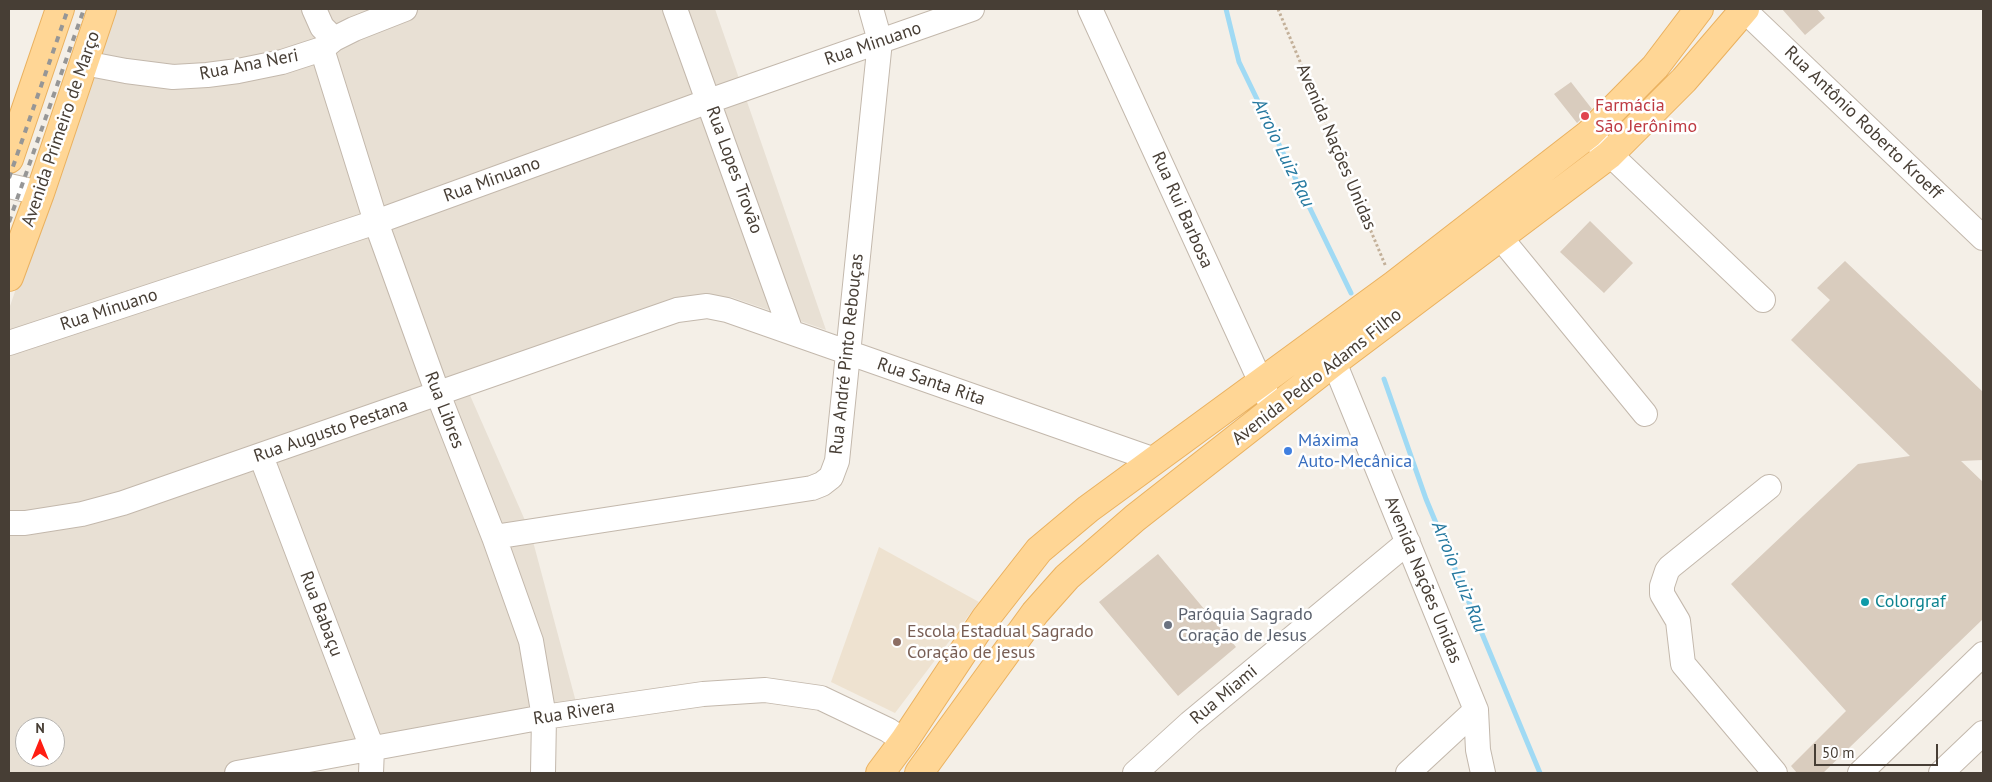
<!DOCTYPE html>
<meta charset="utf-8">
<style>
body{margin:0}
#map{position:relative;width:1992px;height:782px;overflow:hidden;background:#f4efe7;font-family:"PT Sans",sans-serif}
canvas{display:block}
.frame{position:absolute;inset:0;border:10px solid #473e35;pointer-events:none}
.north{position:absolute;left:15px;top:717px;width:50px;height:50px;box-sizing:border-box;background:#fff;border:1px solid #b5b2ae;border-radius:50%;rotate:0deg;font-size:14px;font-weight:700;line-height:20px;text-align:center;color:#473e35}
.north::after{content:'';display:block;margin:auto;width:18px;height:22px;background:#ff1d13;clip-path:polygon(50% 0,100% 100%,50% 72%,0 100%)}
.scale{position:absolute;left:1814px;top:744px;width:124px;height:22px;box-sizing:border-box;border:2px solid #473e35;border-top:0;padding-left:6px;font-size:15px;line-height:18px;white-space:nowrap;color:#473e35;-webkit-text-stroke:4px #fff;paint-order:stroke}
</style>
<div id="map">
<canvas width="1992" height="782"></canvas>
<div class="frame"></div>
<div class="north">N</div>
<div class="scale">50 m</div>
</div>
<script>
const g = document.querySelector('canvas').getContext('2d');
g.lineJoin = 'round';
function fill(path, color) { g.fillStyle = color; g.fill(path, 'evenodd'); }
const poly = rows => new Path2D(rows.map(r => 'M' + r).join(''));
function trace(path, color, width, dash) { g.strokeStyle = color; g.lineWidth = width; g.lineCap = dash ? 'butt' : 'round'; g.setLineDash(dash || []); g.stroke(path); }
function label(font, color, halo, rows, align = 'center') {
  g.font = font + ' "PT Sans",sans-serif'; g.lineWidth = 5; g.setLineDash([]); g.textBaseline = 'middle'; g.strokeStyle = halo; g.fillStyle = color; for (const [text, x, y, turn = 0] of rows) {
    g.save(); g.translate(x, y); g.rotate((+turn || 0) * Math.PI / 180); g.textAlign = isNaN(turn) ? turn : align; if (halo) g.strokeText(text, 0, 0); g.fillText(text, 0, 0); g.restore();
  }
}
fill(poly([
 [112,9,715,9,826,330,731,297,469,393,531,534,580,717,234,773,9,773,9,309],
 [25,727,55,727,55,757,25,757]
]), '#e8e0d4');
fill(poly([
 [879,547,979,602,895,713,831,682]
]), '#eee2d0');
trace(poly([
 [1226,9,1239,62,1351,293],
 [1384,379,1426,499,1540,773]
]), '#a0daf4', 5);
fill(poly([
 [1782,9,1817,9,1825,18,1805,35],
 [1571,82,1592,109,1577,123,1554,94],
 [1590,221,1633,263,1604,293,1560,252],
 [1845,261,1983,392,1983,460,1961,461,1983,482,1983,619,1823,773,1797,773,1791,766,1846,711,1731,584,1858,464,1910,456,1791,340,1830,300,1817,288],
 [1158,554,1236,647,1178,696,1099,602]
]), '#d9ccbe');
const minor = poly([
 [314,9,322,27,334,39],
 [675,9,791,332],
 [1090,9,1269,400],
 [1743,9,1983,238],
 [322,49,376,222,438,394,494,537,531,641,544,717,543,773],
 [84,63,126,71,173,77,207,75,238,71,282,62,322,49,334,39,354,29,405,9],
 [1596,141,1763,300],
 [9,186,40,193],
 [1500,237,1645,414],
 [9,343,376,222,709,101,972,9],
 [1325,346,1334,362,1476,710,1478,750,1483,773],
 [261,456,372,748,371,773],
 [1769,487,1670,567,1667,571,1662,586,1662,594,1678,621,1683,664,1775,773],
 [9,523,25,523,82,514,123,503,677,310,707,306,727,310,1155,460],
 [494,537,812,488,822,484,831,477,837,461,880,41,871,9],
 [237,773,544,717,703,694,765,690,821,698,888,730,904,741],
 [1135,773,1190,723,1408,542],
 [1408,773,1476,710],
 [1860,773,1983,654],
 [1941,773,1983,733]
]);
const major = poly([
 [9,159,60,9],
 [9,277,40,193,102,9],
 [880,773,904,741,985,619,1039,550,1088,509,1394,285,1589,134,1655,67,1699,9],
 [919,773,1035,613,1067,577,1135,518,1334,362,1609,155,1684,80,1745,9]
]);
trace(minor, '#c3b8ac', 26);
trace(major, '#eab15f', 30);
trace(poly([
 [1278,9,1386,267]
]), '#c3b099', 3, [2.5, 2.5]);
trace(minor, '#fff', 24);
trace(major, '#ffd695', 28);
trace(poly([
 [9,178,68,9],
 [9,222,84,9]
]), '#969696', 4, [6, 6]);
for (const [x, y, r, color] of [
 [1585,116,5,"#e0444e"],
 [1288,451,5,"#3f7fe0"],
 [1865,602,5,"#0f9aa8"],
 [1168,625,5,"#6b7280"],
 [897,642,5,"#8d6e63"]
]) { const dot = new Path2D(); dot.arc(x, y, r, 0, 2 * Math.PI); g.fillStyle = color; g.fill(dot); trace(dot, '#fff', 2); }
label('18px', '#473e35', '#fff', [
 ["Rua Minuano",873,44,-19],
 ["Rua Ana Neri",249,65,-11],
 ["Rua Antônio Roberto Kroeff",1863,123,44],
 ["Avenida Primeiro de Março",61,129,-71],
 ["Avenida Nações Unidas",1336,147,67],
 ["Rua Lopes Trovão",734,170,70],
 ["Rua Minuano",492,180,-20],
 ["Rua Rui Barbosa",1182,210,66],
 ["Rua Minuano",109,310,-18],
 ["Rua André Pinto Rebouças",847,354,-84],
 ["Avenida Pedro Adams Filho",1317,377,-38],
 ["Rua Santa Rita",931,382,19],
 ["Rua Libres",444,410,69],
 ["Rua Augusto Pestana",331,431,-19],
 ["Avenida Nações Unidas",1423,580,68],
 ["Rua Babaçu",321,614,69],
 ["Rua Miami",1224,695,-40],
 ["Rua Rivera",574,713,-9]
]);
label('18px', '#be3a42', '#fff', [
 ["Farmácia",1595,106],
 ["São Jerônimo",1595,127]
], 'left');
label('18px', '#366cbe', '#fff', [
 ["Máxima",1298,441],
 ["Auto-Mecânica",1298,462]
], 'left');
label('18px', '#0d838f', '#fff', [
 ["Colorgraf",1875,602]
], 'left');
label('18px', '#5b616d', '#fff', [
 ["Paróquia Sagrado",1178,615],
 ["Coração de Jesus",1178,636]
], 'left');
label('18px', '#785e54', '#fff', [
 ["Escola Estadual Sagrado",907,632],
 ["Coração de jesus",907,653]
], 'left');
label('italic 19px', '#2579a0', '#fff', [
 ["Arroio Luiz Rau",1283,153,64],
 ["Arroio Luiz Rau",1459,577,68]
]);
</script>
